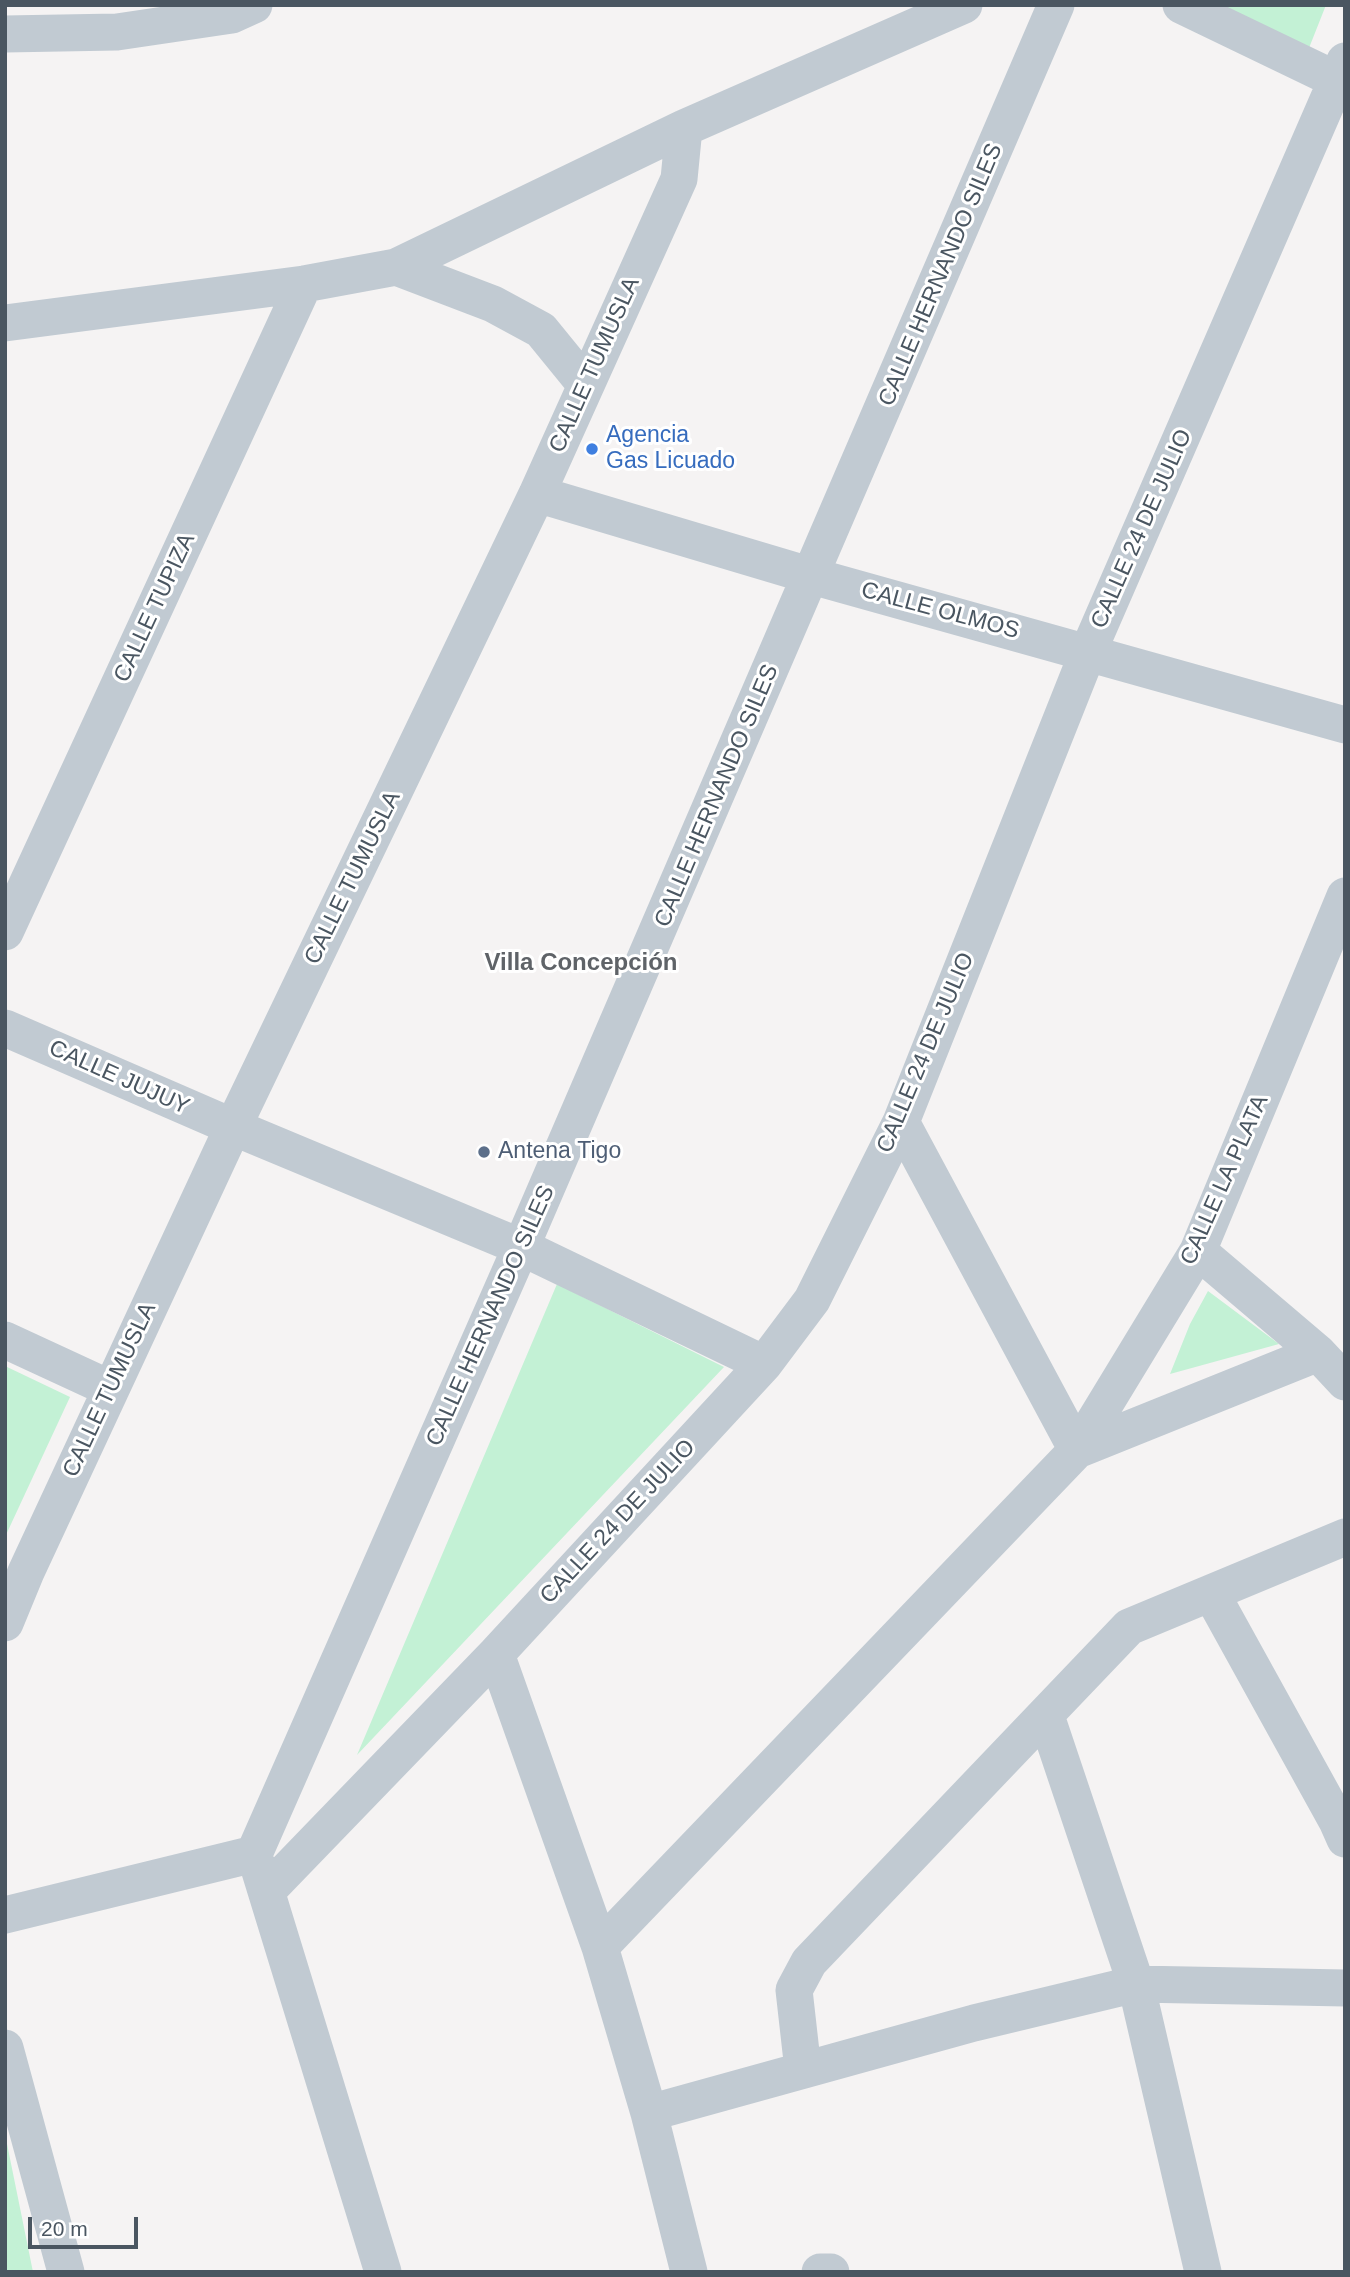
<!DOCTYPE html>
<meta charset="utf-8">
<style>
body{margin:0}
#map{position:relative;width:1350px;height:2277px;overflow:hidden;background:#f5f3f3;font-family:Helvetica,sans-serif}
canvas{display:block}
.frame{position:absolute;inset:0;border:7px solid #4a5661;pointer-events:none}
.scale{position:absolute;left:28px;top:2217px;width:110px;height:32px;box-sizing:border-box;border:4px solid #4a5661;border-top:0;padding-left:9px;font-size:21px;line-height:24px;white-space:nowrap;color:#4a5661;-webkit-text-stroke:5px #fff;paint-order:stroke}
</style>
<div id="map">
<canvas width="1350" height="2277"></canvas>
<div class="frame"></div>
<div class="scale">20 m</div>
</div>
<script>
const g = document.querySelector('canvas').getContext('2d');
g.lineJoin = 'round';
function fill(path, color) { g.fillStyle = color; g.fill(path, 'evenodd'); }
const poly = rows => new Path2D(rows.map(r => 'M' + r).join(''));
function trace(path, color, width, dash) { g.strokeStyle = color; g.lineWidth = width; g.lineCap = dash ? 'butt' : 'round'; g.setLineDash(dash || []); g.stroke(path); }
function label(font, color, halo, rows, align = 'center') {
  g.font = font + ' Helvetica,sans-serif'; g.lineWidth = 6; g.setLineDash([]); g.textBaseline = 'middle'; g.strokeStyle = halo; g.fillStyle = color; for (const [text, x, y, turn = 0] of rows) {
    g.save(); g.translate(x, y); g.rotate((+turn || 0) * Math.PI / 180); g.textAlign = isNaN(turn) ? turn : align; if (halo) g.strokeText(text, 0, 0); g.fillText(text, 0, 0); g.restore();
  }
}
fill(poly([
 [1210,5,1326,5,1309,48],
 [557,1284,724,1367,357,1755],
 [1208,1291,1279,1344,1170,1374,1190,1324],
 [5,1366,70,1397,5,1537],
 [5,2134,33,2272,5,2272]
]), '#c3f1d5');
trace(poly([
 [1181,5,1345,84],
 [5,34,117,32,232,15,254,5],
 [396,267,684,128,964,5],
 [5,323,304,284,396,267,493,304,541,330,585,384],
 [537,494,812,576,1345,725],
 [5,932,304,284],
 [5,1028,233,1127,521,1247,764,1364],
 [901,1122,1077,1450],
 [1198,1251,1318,1353],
 [5,1340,111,1389],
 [1077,1450,1198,1251,1345,896],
 [1211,1593,1337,1821,1345,1839],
 [5,1623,26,1572,233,1127,537,494,679,179,684,128],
 [496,1654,600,1947,649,2113,689,2272],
 [1046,1716,1136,1984,1203,2272],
 [254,1854,521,1247,1056,5],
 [259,1868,383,2272],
 [267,1891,496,1654,764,1364,812,1300,901,1122,1088,652,1345,61],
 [5,1915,254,1854],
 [600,1947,1077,1450,1318,1353,1345,1382],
 [5,2048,66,2272],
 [803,2070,794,1990,809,1962,1129,1627,1345,1537],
 [649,2113,974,2023,1136,1984,1345,1988],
 [820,2272,831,2272]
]), '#c1cad2', 37);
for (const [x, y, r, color] of [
 [592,449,7,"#3f7fe0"],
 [484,1152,7,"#5c6f8a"]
]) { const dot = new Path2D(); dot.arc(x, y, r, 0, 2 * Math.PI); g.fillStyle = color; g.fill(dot); trace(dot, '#fff', 2.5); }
label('23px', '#4a5661', '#fff', [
 ["CALLE HERNANDO SILES",941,275,-67],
 ["CALLE TUMUSLA",595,365,-66],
 ["CALLE 24 DE JULIO",1142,529,-66],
 ["CALLE TUPIZA",155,608,-65],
 ["CALLE OLMOS",940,611,15],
 ["CALLE HERNANDO SILES",717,796,-67],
 ["CALLE TUMUSLA",353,878,-64],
 ["CALLE 24 DE JULIO",926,1053,-67],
 ["CALLE JUJUY",119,1078,24],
 ["CALLE LA PLATA",1225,1180,-66],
 ["CALLE HERNANDO SILES",491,1316,-66],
 ["CALLE TUMUSLA",110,1390,-65],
 ["CALLE 24 DE JULIO",618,1522,-47]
]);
label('23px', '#366cbe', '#fff', [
 ["Agencia",606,436],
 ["Gas Licuado",606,462]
], 'left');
label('23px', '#4e5e75', '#fff', [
 ["Antena Tigo",498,1152]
], 'left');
label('bold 24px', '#5f6368', '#fff', [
 ["Villa Concepción",581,963]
]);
</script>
